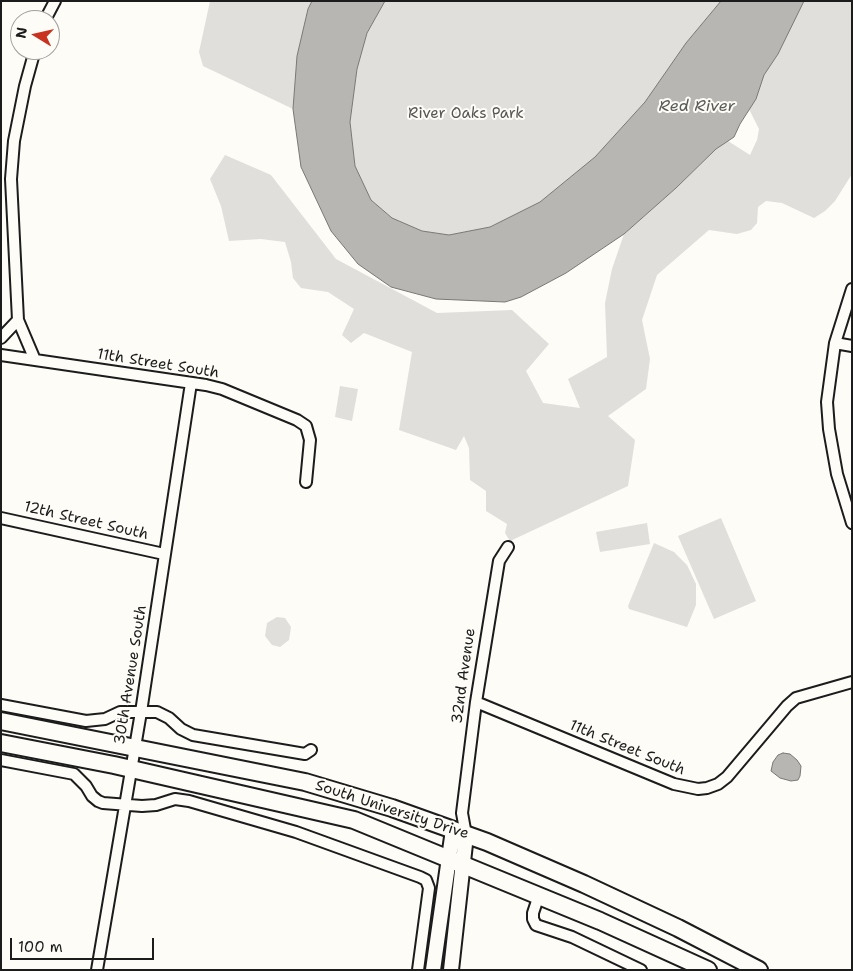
<!DOCTYPE html>
<style>
body{margin:0}
#map{position:relative;width:853px;height:971px;overflow:hidden;background:#fdfcf7;font-family:"Shantell Sans",sans-serif}
canvas{display:block}
.frame{position:absolute;inset:0;border:2px solid #1c1c1c;pointer-events:none}
.north{position:absolute;left:10px;top:10px;width:50px;height:50px;box-sizing:border-box;background:#fdfcf7;border:1px solid #a3a29f;border-radius:50%;rotate:279deg;font-size:14px;font-weight:700;line-height:20px;text-align:center;color:#1c1c1c}
.north::after{content:'';display:block;margin:auto;width:18px;height:22px;background:#c8321e;clip-path:polygon(50% 0,100% 100%,50% 72%,0 100%)}
.scale{position:absolute;left:10px;top:938px;width:144px;height:22px;box-sizing:border-box;border:2px solid #1c1c1c;border-top:0;padding-left:6px;font-size:15px;line-height:18px;white-space:nowrap;color:#1c1c1c;-webkit-text-stroke:4px #fdfcf7;paint-order:stroke}
</style>
<div id="map">
<canvas width="853" height="971"></canvas>
<div class="frame"></div>
<div class="north">N</div>
<div class="scale">100 m</div>
</div>
<script>
const g = document.querySelector('canvas').getContext('2d');
g.lineJoin = 'round';
function fill(path, color) { g.fillStyle = color; g.fill(path, 'evenodd'); }
const poly = rows => new Path2D(rows.map(r => 'M' + r).join(''));
function trace(path, color, width, dash) { g.strokeStyle = color; g.lineWidth = width; g.lineCap = dash ? 'butt' : 'round'; g.setLineDash(dash || []); g.stroke(path); }
function label(font, color, halo, rows, align = 'center') {
  g.font = font + ' "Shantell Sans",sans-serif'; g.lineWidth = 4; g.setLineDash([]); g.textBaseline = 'middle'; g.strokeStyle = halo; g.fillStyle = color; for (const [text, x, y, turn = 0] of rows) {
    g.save(); g.translate(x, y); g.rotate((+turn || 0) * Math.PI / 180); g.textAlign = isNaN(turn) ? turn : align; if (halo) g.strokeText(text, 0, 0); g.fillText(text, 0, 0); g.restore();
  }
}
fill(poly([
 [210,1,312,1,308,9,297,56,293,109,203,66,199,52],
 [385,1,721,1,686,43,645,102,595,157,540,202,490,227,449,235,422,231,392,218,371,200,355,166,350,122,357,69,367,33],
 [804,1,852,1,852,174,835,201,825,211,814,218,782,203,766,201,758,207,757,223,751,230,737,234,709,230,657,275,642,320,650,359,646,389,608,416,635,440,628,486,510,541,505,533,507,524,486,511,486,491,470,480,469,448,464,436,456,450,399,430,412,352,364,333,351,343,342,335,354,309,328,292,301,288,293,278,291,262,285,242,261,239,229,241,221,206,210,179,225,155,271,175,336,259,437,313,512,310,549,344,526,371,543,403,580,408,568,379,607,357,605,303,612,269,624,234,676,188,716,149,728,141,750,155,757,140,759,129,749,109,756,99,764,75,778,54],
 [340,386,358,389,352,421,335,417],
 [721,518,756,601,714,619,678,536],
 [647,523,650,544,600,552,596,532],
 [654,543,674,552,687,565,696,584,696,605,687,627,629,609,628,606],
 [277,617,285,618,291,627,289,640,280,647,272,645,265,636,267,623]
]), '#e0dfdb');
const water = poly([
 [312,1,385,1,367,33,357,69,350,122,355,166,371,200,392,218,422,231,449,235,490,227,540,202,595,157,645,102,686,43,721,1,804,1,778,54,764,75,756,99,740,124,734,137,716,149,676,188,624,234,566,273,521,297,505,302,436,299,391,287,358,264,331,231,301,167,293,109,297,56,308,9,312,1],
 [783,753,790,754,797,760,801,766,800,776,798,780,791,781,780,778,771,771,773,762,778,755,783,753]
]);
fill(water, '#b7b6b2');
trace(water, '#797876', 1);
const street = poly([
 [45,20,55,1],
 [35,50,25,86,14,141,11,179,18,320,35,360],
 [852,289,835,343,827,402,829,429,837,474,852,523],
 [1,338,18,320],
 [835,343,852,346],
 [1,355,206,385,222,389,297,420,306,426,310,440,306,482],
 [1,518,164,554],
 [476,702,674,784,698,789,707,788,718,784,727,777,787,706,796,698,852,682],
 [1,705,86,721,105,719,120,712,157,712,169,718,181,729,193,735,305,754,311,750],
 [1,760,74,774,86,786,92,796,98,801,103,803,142,806,156,805,175,799,189,801,296,832,420,877,426,880,429,888,418,970],
 [466,835,462,813,476,702,499,561,508,547],
 [539,895,533,913,533,919,536,925,572,937,641,970],
 [97,970,141,712,191,383]
]);
const secondary = poly([
 [433,970,453,830],
 [451,970,466,835]
]);
const primary = poly([
 [1,721,305,782,392,808,487,842,584,884,678,928,759,970],
 [1,743,114,765,354,820,600,921,708,970]
]);
trace(street, '#1c1c1c', 14);
trace(secondary, '#1c1c1c', 18);
trace(primary, '#1c1c1c', 20);
trace(street, '#fdfcf7', 10);
trace(secondary, '#fdfcf7', 14);
trace(primary, '#fdfcf7', 16);
label('15px', '#575655', '#fdfcf7', [
 ["River Oaks Park",466,114]
]);
label('15px', '#1c1c1c', '#fdfcf7', [
 ["11th Street South",158,364,9],
 ["12th Street South",86,521,13],
 ["30th Avenue South",131,675,-81],
 ["32nd Avenue",464,676,-82],
 ["11th Street South",627,748,22],
 ["South University Drive",392,810,18]
]);
label('italic 16px', '#5a5a58', '#fdfcf7', [
 ["Red River",697,107]
]);
</script>
